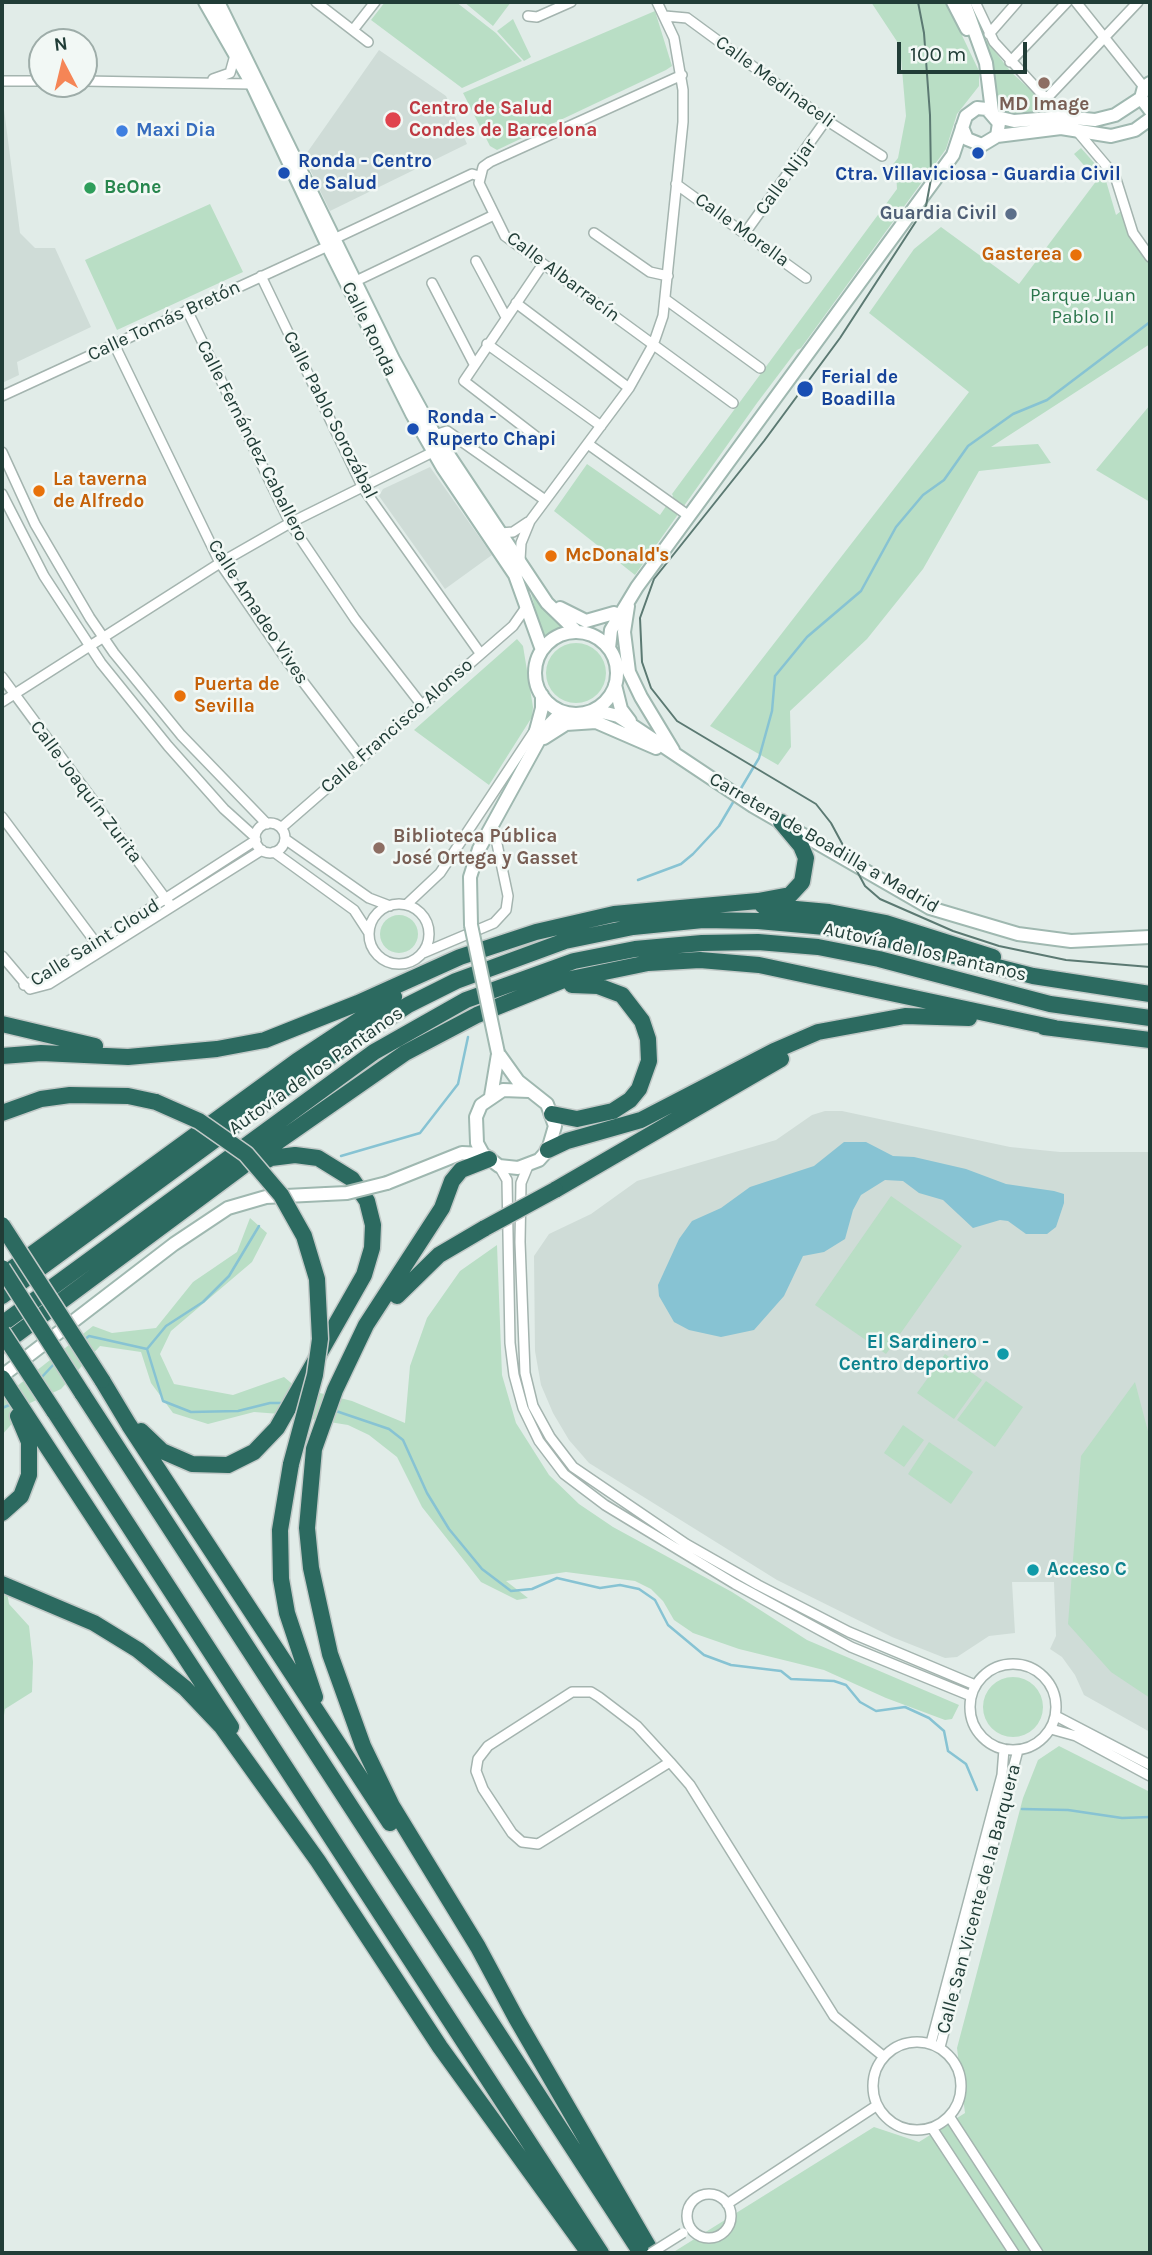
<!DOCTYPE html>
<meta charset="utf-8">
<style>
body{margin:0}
#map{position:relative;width:1152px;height:2255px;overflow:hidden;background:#e1ece8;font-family:Karla,sans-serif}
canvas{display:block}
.frame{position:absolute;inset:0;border:4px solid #213d37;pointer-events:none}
.north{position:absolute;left:28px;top:28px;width:70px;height:70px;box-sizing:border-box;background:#f2f8f5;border:2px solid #9eada9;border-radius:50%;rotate:353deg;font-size:19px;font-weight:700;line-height:28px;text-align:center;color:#213d37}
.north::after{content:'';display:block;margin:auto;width:24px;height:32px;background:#f58556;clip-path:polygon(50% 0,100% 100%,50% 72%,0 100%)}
.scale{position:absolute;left:897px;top:42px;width:130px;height:32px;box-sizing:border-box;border:4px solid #213d37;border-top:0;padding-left:9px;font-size:21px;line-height:24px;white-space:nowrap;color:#213d37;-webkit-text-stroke:5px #f2f8f5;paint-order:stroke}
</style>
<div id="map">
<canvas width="1152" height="2255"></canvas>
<div class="frame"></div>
<div class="north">N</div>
<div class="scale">100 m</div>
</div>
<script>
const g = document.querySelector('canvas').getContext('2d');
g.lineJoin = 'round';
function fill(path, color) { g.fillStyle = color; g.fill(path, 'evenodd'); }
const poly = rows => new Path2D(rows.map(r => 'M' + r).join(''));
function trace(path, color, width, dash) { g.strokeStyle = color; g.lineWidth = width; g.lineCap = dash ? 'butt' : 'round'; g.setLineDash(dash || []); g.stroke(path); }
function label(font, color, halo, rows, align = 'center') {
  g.font = font + ' Karla,sans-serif'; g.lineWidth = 5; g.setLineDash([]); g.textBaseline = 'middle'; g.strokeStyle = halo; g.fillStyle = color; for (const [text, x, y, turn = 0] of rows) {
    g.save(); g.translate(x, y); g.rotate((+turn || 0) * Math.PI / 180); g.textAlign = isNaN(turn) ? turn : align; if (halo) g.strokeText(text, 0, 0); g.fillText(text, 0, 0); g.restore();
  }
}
fill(poly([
 [379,50,446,96,467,144,330,211,304,157],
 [2,94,20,233,35,248,55,248,91,327,17,362,19,375,2,383],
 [430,467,492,555,445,589,379,496,383,489],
 [825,1111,842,1111,1010,1147,1060,1152,1150,1152,1150,1732,1084,1695,1075,1675,1062,1657,1050,1649,1056,1636,1054,1582,1012,1582,1015,1633,989,1636,957,1657,945,1658,892,1637,777,1580,589,1463,569,1440,553,1413,541,1385,535,1351,534,1256,549,1234,591,1214,637,1181,776,1140,812,1115]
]), '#cfdcd7');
fill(poly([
 [385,2,456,2,496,33,522,61,462,88,371,20],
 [464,2,511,2,493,26],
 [871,2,946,2,979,71,979,86,957,114,946,149,801,348,797,350,757,403,635,575,554,511,587,464,660,515,673,496,672,494,897,189,896,171,891,167,898,158,906,116,900,46],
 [655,11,672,66,666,70,497,150,490,146,463,93],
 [513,19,531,57,524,61,497,31],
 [983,36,1011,72,1046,104,1047,113,1009,115,996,108,995,77],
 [1081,148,1104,174,1116,215,1121,211,1137,246,1150,262,1150,344,991,447,1038,444,1051,463,979,471,923,569,867,639,790,711,791,747,778,765,710,726,969,392,869,313,914,249,941,227,1019,284,1097,180,1074,154],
 [210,204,243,272,117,330,85,260],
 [1150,405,1150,502,1096,470],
 [529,586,568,628,555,632,544,640],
 [517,639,523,646,533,707,532,717,489,785,414,730],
 '546 673a30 30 0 1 1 60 0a30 30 0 1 1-60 0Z',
 '380 934a19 19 0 1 1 38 0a19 19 0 1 1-38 0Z',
 [891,1196,962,1246,886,1354,815,1305],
 [250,1218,267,1233,252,1262,171,1331,160,1354,174,1384,233,1395,284,1377,296,1387,352,1401,405,1423,410,1366,427,1318,460,1271,497,1245,502,1375,516,1423,549,1475,579,1504,613,1527,732,1592,807,1640,959,1705,952,1719,945,1720,886,1698,824,1670,739,1649,693,1633,674,1620,663,1601,651,1589,635,1581,566,1572,506,1581,528,1598,517,1600,481,1582,422,1507,397,1457,369,1435,348,1425,280,1414,254,1412,208,1424,173,1413,151,1383,141,1352,100,1346,61,1389,30,1403,2,1435,2,1398,93,1326,112,1333,156,1328,193,1282,237,1252],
 [945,1354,982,1380,954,1419,917,1393],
 [986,1381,1023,1407,995,1447,957,1420],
 [1135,1382,1150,1439,1150,1698,1111,1672,1068,1624,1081,1456],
 [903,1425,924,1440,904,1467,884,1453],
 [929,1442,973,1472,951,1504,908,1474],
 [2,1562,9,1604,29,1626,33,1662,32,1692,5,1709,2,1728],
 '983 1707a30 30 0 1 1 60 0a30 30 0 1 1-60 0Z',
 [1059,1746,1150,1792,1150,2253,672,2253,874,2127,919,2142,965,2113,957,2048,1023,1798,1038,1760]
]), '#b9dec5');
fill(poly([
 [844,1142,866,1142,893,1156,914,1157,966,1169,1006,1184,1054,1191,1064,1194,1064,1203,1056,1227,1047,1234,1026,1234,1008,1221,1000,1220,973,1228,943,1200,919,1193,903,1181,885,1180,861,1195,853,1210,845,1239,824,1252,803,1256,784,1296,754,1330,721,1337,689,1330,674,1322,659,1296,658,1285,679,1239,692,1221,721,1208,750,1187,814,1166]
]), '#87c3d3');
trace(poly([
 [740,790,759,758,772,711,775,676,807,637,861,591,896,527,923,495,944,480,968,446,1013,414,1047,400,1150,322],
 [638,880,681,864,693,854,719,826,735,799],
 [341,1156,420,1133,458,1084,468,1037],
 [84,1340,89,1336,147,1349,166,1326,203,1302,229,1276,259,1226],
 [147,1349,163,1401,191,1412,238,1411,270,1403,285,1403],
 [40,1379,54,1364],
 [2,1408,12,1404],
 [333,1410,389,1429,403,1440,427,1493,449,1529,482,1569,511,1591,532,1589,557,1578,600,1588,620,1585,639,1589,655,1600,668,1625,704,1655,731,1665,781,1671,791,1679,834,1681,846,1685,860,1702,876,1711,905,1707,929,1718,944,1731,948,1751,966,1764,977,1790],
 [1022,1809,1068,1810,1122,1818,1150,1817]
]), '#87c3d3', 2.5);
const street = poly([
 [316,2,368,42],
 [975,2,994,42,1063,117],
 [1076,2,1144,87],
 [528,16,537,17,571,2],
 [665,16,687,18,826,120,882,156],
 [353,30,375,2],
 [989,34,1017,2],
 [1010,62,1067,2],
 [682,75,490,162,483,167,479,183,505,236,733,403],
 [213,79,230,73,235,55],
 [2,81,42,81],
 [84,81,252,84],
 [1047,98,1138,2],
 [1077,131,1115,176,1133,233,1150,257],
 [676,184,806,278],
 [594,233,650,272,668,276],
 [745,233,826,120],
 [336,238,472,174,479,176],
 [476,261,506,317],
 [261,276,363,488,480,653],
 [356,281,494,215],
 [432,283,474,364],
 [665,299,760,368],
 [516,303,629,388],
 [187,310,290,523,355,619,421,704],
 [114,344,220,563,288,662,361,758],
 [487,344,601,426],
 [2,396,328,246],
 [435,435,447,431,545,500],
 [538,438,464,381,543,264],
 [588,444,689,516],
 [2,452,35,524,90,618,114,653,181,735,267,824],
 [2,494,44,576,101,663,168,746,224,809,255,837],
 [501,533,513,532,528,522],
 [520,560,521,543,530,521,629,388,653,345,663,316,683,122,683,90,674,38,657,2],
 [2,677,171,906],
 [2,702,220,563,290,523,433,452],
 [2,817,99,947],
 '255 838a15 15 0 1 1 30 0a15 15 0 1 1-30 0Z',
 [281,828,513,626,527,606],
 [285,839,369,898,390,906],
 [274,852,354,910,369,933],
 '369 934a30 30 0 1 1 60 0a30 30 0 1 1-60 0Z',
 [406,905,440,873,535,730],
 [423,953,494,923,506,910,508,896,493,825],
 [2,956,30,989,49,984,262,850],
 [24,985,44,977,256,840],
 [499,1166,507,1180,510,1343,514,1375,523,1408,539,1441,564,1474,605,1505,735,1584,851,1647,971,1696],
 [528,1166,521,1183,520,1242,525,1373,533,1406,550,1437,573,1467,686,1544,758,1585,849,1632,975,1685],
 '970 1707a43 43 0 1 1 86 0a43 43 0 1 1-86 0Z',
 [1056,1716,1150,1765],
 [1051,1729,1076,1736,1150,1776],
 [670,1762,538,1844,522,1842,512,1833,483,1789,476,1771,478,1759,488,1746,572,1692,591,1692,599,1697,637,1726,670,1762,690,1785,834,2016,883,2056],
 '873 2086a44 44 0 1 1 88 0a44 44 0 1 1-88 0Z',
 [931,2043,1002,1775,1004,1749],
 [940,2047,1018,1750],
 [949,2116,1038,2253],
 [932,2128,1014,2253],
 '687 2216a22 22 0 1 1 44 0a22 22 0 1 1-44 0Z',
 [727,2204,876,2106]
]);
const secondary = poly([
 [205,2,252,84,328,246,412,414,443,468,515,575,542,650],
 [218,2,393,359,432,430,547,603,577,632],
 [953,2,967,29],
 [964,2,986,63,992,111],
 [1150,83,1144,87,1141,98,1150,110],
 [997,117,1014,121,1063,117,1095,120,1115,115,1141,98],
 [997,136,1061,128,1111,136,1135,130,1150,119],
 [628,606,624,632,629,672,641,697,673,750],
 [560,608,586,621,614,613],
 '535 673a41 41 0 1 1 82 0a41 41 0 1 1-82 0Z',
 [609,648,611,630,637,587,953,155,966,116,977,108,987,109,999,123,997,136,982,145,967,139,962,127],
 [615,685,621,709,630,721],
 [594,710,618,716,753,806,930,908,1018,934,1071,941,1150,937],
 [534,738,542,708,542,695],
 [544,738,566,724,596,722,656,748],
 [471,925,470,877,479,849,545,729,556,718,567,713],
 [498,1053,518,1081,547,1104,555,1126,548,1150,539,1160,518,1168,499,1166,483,1154,477,1143,476,1117,481,1105,503,1090,529,1091],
 [491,1096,498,1054],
 [387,1183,462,1153,483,1154],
 [2,1376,174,1244,228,1208,266,1197,326,1194]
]);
const highway = poly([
 [763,906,829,912,886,923,993,957],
 [2,1024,95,1046],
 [1044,1027,1150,1040],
 [2,1056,41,1053,128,1057,217,1049,265,1040,358,1003,460,957,536,932,614,914,758,901,790,895,802,882,806,858,801,846,781,822],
 [2,1113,41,1099,70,1095,128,1096,156,1102],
 [552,1114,577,1119,613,1111,630,1100,639,1089,649,1061,648,1039,642,1021,622,995,598,986,572,985],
 [548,1150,567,1141,641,1120,774,1051,818,1032,905,1016,969,1018],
 [489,1159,461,1170,452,1181,442,1208,366,1325,335,1390,314,1449,307,1528,311,1568,330,1654,363,1746,392,1806,478,1947,516,2018,652,2253],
 [555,1190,781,1059],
 [2,1276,297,1061,394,997],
 [2,1296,310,1070,408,1005,456,981,565,941,633,927,703,920,758,921,825,927,883,938,1033,976,1150,994],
 [397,1296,439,1255,485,1228],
 [2,1324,374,1052,466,1000,574,961,635,949,702,943,758,942,818,947,879,959,1050,1004,1150,1018],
 [2,1345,243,1166,405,1053,477,1015,561,981,648,963,700,960,759,965,1055,1028],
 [2,1378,231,1727],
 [102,1380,129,1425,390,1823],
 [82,1393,641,2253],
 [54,1411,601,2253],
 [141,1431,162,1451,192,1464,228,1465,254,1452,277,1428,364,1275,372,1248,373,1225,367,1201,352,1179,318,1158,295,1155,271,1158,255,1166],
 [291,1464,280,1530,281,1579,287,1613,315,1697],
 [2,1513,21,1496,29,1475,29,1442,18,1416],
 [2,1584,94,1623,138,1650,185,1688,222,1727,318,1861,440,2047,589,2253]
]);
trace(street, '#a4b4af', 12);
trace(secondary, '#9fb8b0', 16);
trace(highway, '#c1c9c7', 19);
trace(street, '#fff', 9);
trace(secondary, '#fff', 12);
trace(highway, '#2c6a60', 16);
trace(poly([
 [918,2,924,33,930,115,931,179,926,206,840,338,764,441,654,579,640,618,642,662,651,688,677,721,816,804,831,823,865,886,880,899,953,931,999,946,1066,960,1150,967]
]), '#5b7972', 2);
const streetBridge = poly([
 [651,2253,683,2233]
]);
const secondaryBridge = poly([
 [471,925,498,1053],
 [326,1194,347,1193,387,1183]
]);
const highwayBridge = poly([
 [156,1102,199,1121,246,1154,281,1195,304,1236,317,1279,320,1339,315,1375,291,1464],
 [2,1225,102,1380],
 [485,1228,555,1190],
 [2,1268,82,1393],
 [2,1332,54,1411]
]);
trace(streetBridge, '#a4b4af', 12, []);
trace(secondaryBridge, '#9fb8b0', 16, []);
trace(highwayBridge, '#c1c9c7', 19, []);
trace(streetBridge, '#fff', 9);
trace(secondaryBridge, '#fff', 12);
trace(highwayBridge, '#2c6a60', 16);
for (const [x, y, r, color] of [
 [1044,83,7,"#8d6e63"],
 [393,120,9,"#e0444e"],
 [122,131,7,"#3f7fe0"],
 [978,153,7,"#1a4fb4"],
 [284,173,7,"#1a4fb4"],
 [90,188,7,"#2e9e5b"],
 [1011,214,7,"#5c6f8a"],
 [1076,255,7,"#e8710a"],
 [805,389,9,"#1a4fb4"],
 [413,429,7,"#1a4fb4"],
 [39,491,7,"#e8710a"],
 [551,556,7,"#e8710a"],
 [180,696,7,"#e8710a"],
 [379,848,7,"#8d6e63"],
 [1003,1354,7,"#0f9aa8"],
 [1033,1570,7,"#0f9aa8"]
]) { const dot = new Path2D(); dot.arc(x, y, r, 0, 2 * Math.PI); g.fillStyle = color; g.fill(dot); trace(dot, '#f2f8f5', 2.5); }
label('19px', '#213d37', '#f2f8f5', [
 ["Calle Medinaceli",775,82,36],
 ["Calle Nijar",786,177,-54],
 ["Calle Morella",742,230,36],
 ["Calle Albarracín",563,277,37],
 ["Calle Tomás Bretón",164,321,-25],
 ["Calle Ronda",369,329,64],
 ["Calle Pablo Sorozábal",330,415,63],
 ["Calle Fernández Caballero",252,441,63],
 ["Calle Amadeo Vives",258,612,57],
 ["Calle Francisco Alonso",397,726,-41],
 ["Calle Joaquín Zurita",86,792,53],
 ["Carretera de Boadilla a Madrid",824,843,30],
 ["Calle Saint Cloud",95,943,-32],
 ["Autovía de los Pantanos",925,952,13],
 ["Autovía de los Pantanos",316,1071,-35],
 ["Calle San Vicente de la Barquera",979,1899,-75]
]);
label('bold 19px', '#785e54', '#f2f8f5', [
 ["MD Image",1044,105],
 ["Biblioteca Pública",393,837,"left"],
 ["José Ortega y Gasset",393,859,"left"]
]);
label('bold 19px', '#be3a42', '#f2f8f5', [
 ["Centro de Salud",409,109],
 ["Condes de Barcelona",409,131]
], 'left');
label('bold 19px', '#366cbe', '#f2f8f5', [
 ["Maxi Dia",136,131]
], 'left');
label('bold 19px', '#164399', '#f2f8f5', [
 ["Ronda - Centro",298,162],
 ["de Salud",298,184],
 ["Ctra. Villaviciosa - Guardia Civil",978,175,"center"],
 ["Ferial de",821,378],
 ["Boadilla",821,400],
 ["Ronda -",427,418],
 ["Ruperto Chapi",427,440]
], 'left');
label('bold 19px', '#27864d', '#f2f8f5', [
 ["BeOne",104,188]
], 'left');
label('bold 19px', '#4e5e75', '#f2f8f5', [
 ["Guardia Civil",997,214]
], 'right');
label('bold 19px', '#c56008', '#f2f8f5', [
 ["Gasterea",1062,255,"right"],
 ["La taverna",53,480],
 ["de Alfredo",53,502],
 ["McDonald's",565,556],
 ["Puerta de",194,685],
 ["Sevilla",194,707]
], 'left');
label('19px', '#2a754b', '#f2f8f5', [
 ["Parque Juan",1083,296],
 ["Pablo II",1083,318]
]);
label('bold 19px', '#0d838f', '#f2f8f5', [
 ["El Sardinero -",989,1343],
 ["Centro deportivo",989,1365],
 ["Acceso C",1047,1570,"left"]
], 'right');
</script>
